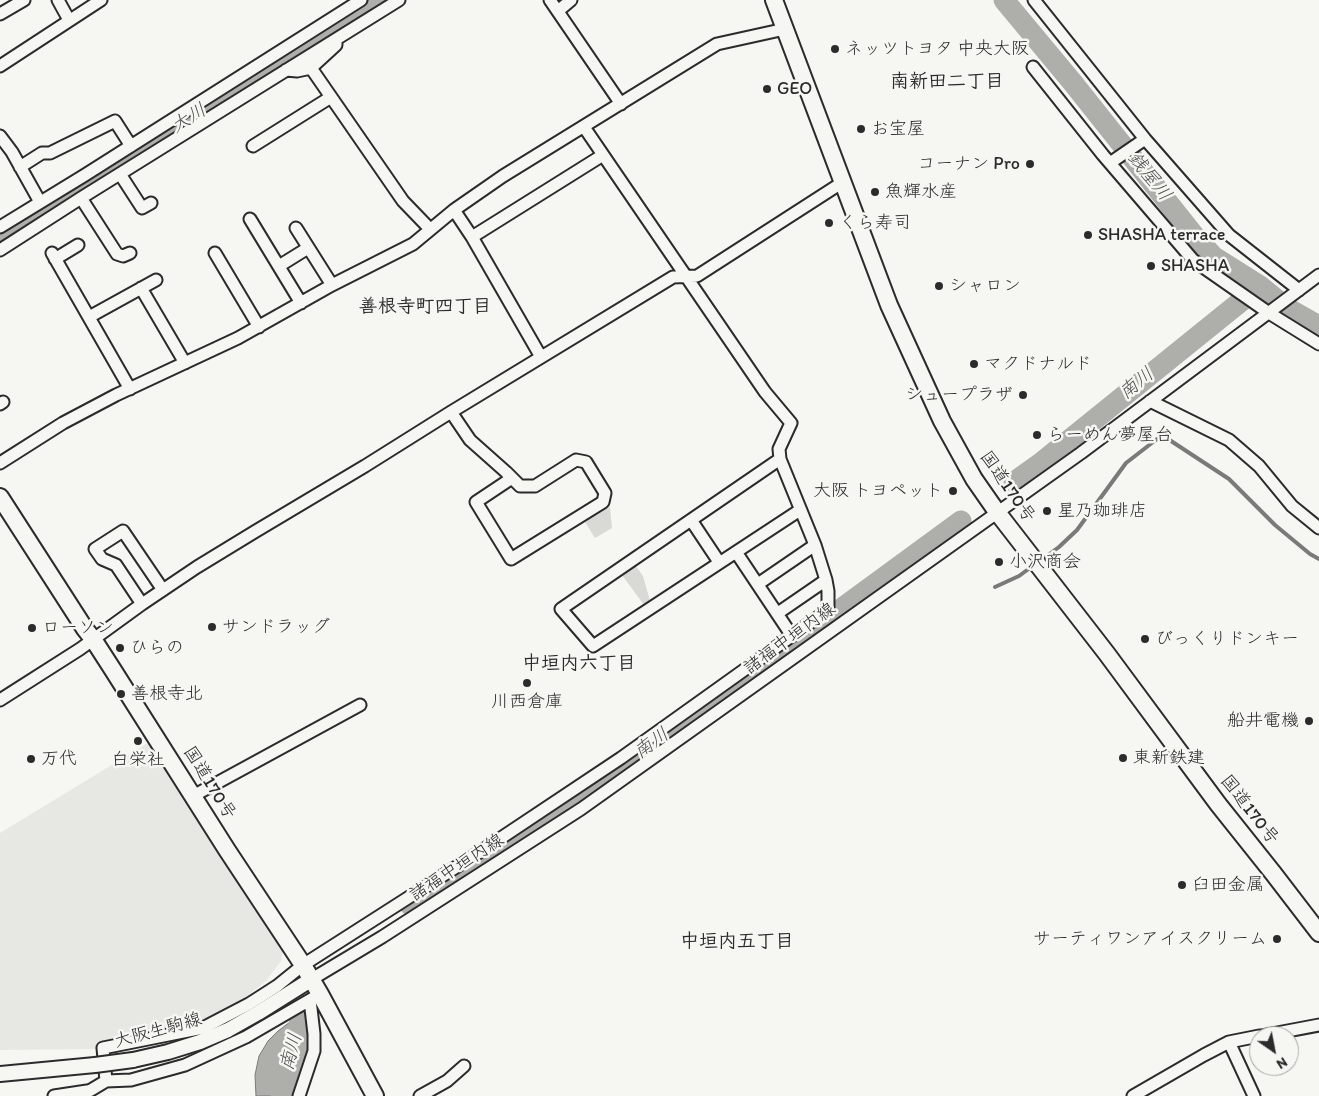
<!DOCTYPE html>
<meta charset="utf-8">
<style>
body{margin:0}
#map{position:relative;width:1319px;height:1096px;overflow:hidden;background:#f6f6f2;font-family:Itim,sans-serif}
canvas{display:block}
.north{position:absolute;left:1249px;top:1026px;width:50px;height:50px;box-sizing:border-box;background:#f6f6f2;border:1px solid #a5a5a2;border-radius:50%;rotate:147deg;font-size:14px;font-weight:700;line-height:20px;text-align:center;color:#2b2b2b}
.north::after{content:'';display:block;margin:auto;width:18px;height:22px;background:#2b2b2b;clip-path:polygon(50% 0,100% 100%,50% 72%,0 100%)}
</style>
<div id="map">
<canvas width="1319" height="1096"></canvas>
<div class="north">N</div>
</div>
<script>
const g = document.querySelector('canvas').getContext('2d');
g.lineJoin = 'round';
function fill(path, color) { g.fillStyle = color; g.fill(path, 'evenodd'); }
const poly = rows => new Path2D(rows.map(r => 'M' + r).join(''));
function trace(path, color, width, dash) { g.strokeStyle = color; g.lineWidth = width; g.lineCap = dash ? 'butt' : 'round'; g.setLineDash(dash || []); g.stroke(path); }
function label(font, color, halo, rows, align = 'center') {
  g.font = font + ' Itim,"Klee One",sans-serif'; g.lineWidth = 5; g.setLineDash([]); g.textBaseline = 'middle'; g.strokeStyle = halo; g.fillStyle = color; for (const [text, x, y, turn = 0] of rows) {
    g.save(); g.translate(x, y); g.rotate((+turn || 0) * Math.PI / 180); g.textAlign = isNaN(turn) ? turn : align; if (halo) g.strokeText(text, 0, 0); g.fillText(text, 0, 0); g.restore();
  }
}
fill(poly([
 [148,743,283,951,281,961,266,981,241,1001,213,1016,123,1039,111,1039,96,1047,96,1049,0,1050,0,833]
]), '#e7e7e3');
fill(poly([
 [610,507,612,528,595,538,585,522],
 [635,565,643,576,650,601,644,605,622,575]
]), '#d9d9d5');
const water = poly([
 [298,1016,305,1019,309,1045,308,1054,292,1096,256,1096,255,1075,259,1056,268,1041,278,1031,298,1016]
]);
fill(water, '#aeaeab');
trace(water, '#7a7a78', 1);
trace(poly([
 [1040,561,1059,547,1077,530,1126,463,1157,439,1168,439,1229,479,1275,525,1310,554,1319,559],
 [995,587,1019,576,1034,565]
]), '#7a7a78', 4);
trace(poly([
 [1004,0,1073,83,1193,234,1214,257,1260,286,1287,308,1319,326],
 [0,238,100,176,378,0],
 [1014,482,1042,462,1260,286],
 [409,904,555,811,619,767,767,663,961,521],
 [281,1096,303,1009]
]), '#aeaeab', 21);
const minor = poly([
 [58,0,69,20],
 [550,0,621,104],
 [1034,0,1145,139,1229,235,1299,290],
 [558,11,571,0],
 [0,14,24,0],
 [0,66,101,0],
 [1033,67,1103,155,1193,260,1269,313,1319,344],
 [311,68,336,45,336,43],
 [286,70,297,71,311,68,403,201,430,229],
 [0,136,12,152,40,202],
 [253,146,331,97],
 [1110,163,1145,139],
 [20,167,42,153,50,153,115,121,131,146],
 [120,174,142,208,151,203],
 [81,198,117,254,123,256,130,253],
 [454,210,472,237],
 [250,219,301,303],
 [0,227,85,175,361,0],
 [296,228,332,285],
 [0,250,81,198,399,0],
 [52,253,130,389],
 [215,253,259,327],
 [55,259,78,245],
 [279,266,308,248],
 [141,288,185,363],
 [89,317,156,280],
 [541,357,472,237,603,155],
 [1150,401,1229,440,1259,466,1292,506,1319,528],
 [0,404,3,402],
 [451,412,470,440,506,472,520,486,535,486,576,460,586,462,605,493,603,502,511,559,476,502,512,478],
 [780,459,561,609,593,646,800,510],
 [0,463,63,423,116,395,238,338,332,285,413,244,454,210,503,176,717,44,785,29],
 [691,520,719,562],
 [736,552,792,636],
 [758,584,815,545],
 [142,604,116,565,102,559,95,549,123,531,163,590],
 [778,613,826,580],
 [0,700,80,649,142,604,197,567,256,531,365,466,451,412,673,277,697,276,843,182],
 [193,796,360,705],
 [312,979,382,937,581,809,1081,453,1319,275],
 [1261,1036,1319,1025],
 [1229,1042,1254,1096],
 [106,1081,103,1048,203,1028,249,1004,277,986,303,965,489,846,621,758,828,610,828,591,826,580,815,545,780,459,779,449,791,423,765,392,584,127],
 [54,1096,87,1091],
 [79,1096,91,1090,106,1081,131,1080,185,1065,246,1037,320,994],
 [299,1096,314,1051,314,1034,310,1000],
 [420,1096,447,1081,464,1066],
 [1133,1096,1204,1055,1229,1042,1259,1036]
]);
const major = poly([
 [133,1060,168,1052,200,1042,228,1030,258,1013,312,979],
 [0,1074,95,1065]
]);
const highway = poly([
 [774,0,889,305,942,421,974,479,997,512,1107,654,1218,804,1273,873,1319,933],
 [0,497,85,629,93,639,113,670,227,850,303,965,320,994,375,1096]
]);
trace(minor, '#2b2b2b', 15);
trace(major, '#2b2b2b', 18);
trace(highway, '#2b2b2b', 20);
trace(minor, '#f6f6f2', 11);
trace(major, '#f6f6f2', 14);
trace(highway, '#f6f6f2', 16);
const majorBridge = poly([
 [95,1065,133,1060]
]);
trace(majorBridge, '#2b2b2b', 18, []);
trace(majorBridge, '#f6f6f2', 14);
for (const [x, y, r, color] of [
 [835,49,5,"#2b2b2b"],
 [767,89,5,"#2b2b2b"],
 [861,129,5,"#2b2b2b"],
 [1030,164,5,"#2b2b2b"],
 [875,192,5,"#2b2b2b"],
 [829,223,5,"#2b2b2b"],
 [1088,235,5,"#2b2b2b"],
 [1151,266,5,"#2b2b2b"],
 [939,286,5,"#2b2b2b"],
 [974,364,5,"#2b2b2b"],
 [1023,395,5,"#2b2b2b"],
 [1037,435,5,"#2b2b2b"],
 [953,491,5,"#2b2b2b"],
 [1047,511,5,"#2b2b2b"],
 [999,562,5,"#2b2b2b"],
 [212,627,5,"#2b2b2b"],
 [32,628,5,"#2b2b2b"],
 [1145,639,5,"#2b2b2b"],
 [120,648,5,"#2b2b2b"],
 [527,683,5,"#2b2b2b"],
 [121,694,5,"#2b2b2b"],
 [1309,721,5,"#2b2b2b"],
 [138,741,5,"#2b2b2b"],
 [1123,758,5,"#2b2b2b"],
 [31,759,5,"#2b2b2b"],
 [1182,885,5,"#2b2b2b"],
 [1277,939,5,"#2b2b2b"]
]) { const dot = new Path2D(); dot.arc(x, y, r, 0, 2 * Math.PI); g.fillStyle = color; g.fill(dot); trace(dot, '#f6f6f2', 2); }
label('18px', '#2b2b2b', '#f6f6f2', [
 ["ネッツトヨタ 中央大阪",845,49],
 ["GEO",777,89],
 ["お宝屋",871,129],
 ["コーナン Pro",1020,164,"right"],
 ["魚輝水産",885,192],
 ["くら寿司",839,223],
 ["SHASHA terrace",1098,235],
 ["SHASHA",1161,266],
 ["シャロン",949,286],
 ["マクドナルド",984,364],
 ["シュープラザ",1013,395,"right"],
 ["らーめん夢屋台",1047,435],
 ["大阪 トヨペット",943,491,"right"],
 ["星乃珈琲店",1057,511],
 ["小沢商会",1009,562],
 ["サンドラッグ",222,627],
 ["ローソン",42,628],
 ["びっくりドンキー",1155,639],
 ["ひらの",130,648],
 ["善根寺北",131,694],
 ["川西倉庫",527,702,"center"],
 ["船井電機",1299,721,"right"],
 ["東新鉄建",1133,758],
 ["万代",41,759],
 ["白栄社",138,760,"center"],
 ["臼田金属",1192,885],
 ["サーティワンアイスクリーム",1267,939,"right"]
], 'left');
label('18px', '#2b2b2b', '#f6f6f2', [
 ["国道170号",1007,487,55],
 ["諸福中垣内線",790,639,-36],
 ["国道170号",209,783,58],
 ["国道170号",1249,810,52],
 ["諸福中垣内線",457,868,-33],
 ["大阪生駒線",158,1031,-15]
]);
label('bold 19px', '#2b2b2b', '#f6f6f2', [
 ["南新田二丁目",947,82],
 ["善根寺町四丁目",425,307],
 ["中垣内六丁目",579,664],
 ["中垣内五丁目",737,942]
]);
label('italic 19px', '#525251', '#f6f6f2', [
 ["大川",189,119,-32],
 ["銭屋川",1149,177,51],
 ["南川",1137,384,-39],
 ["南川",652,744,-36],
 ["南川",292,1052,-75]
]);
</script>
